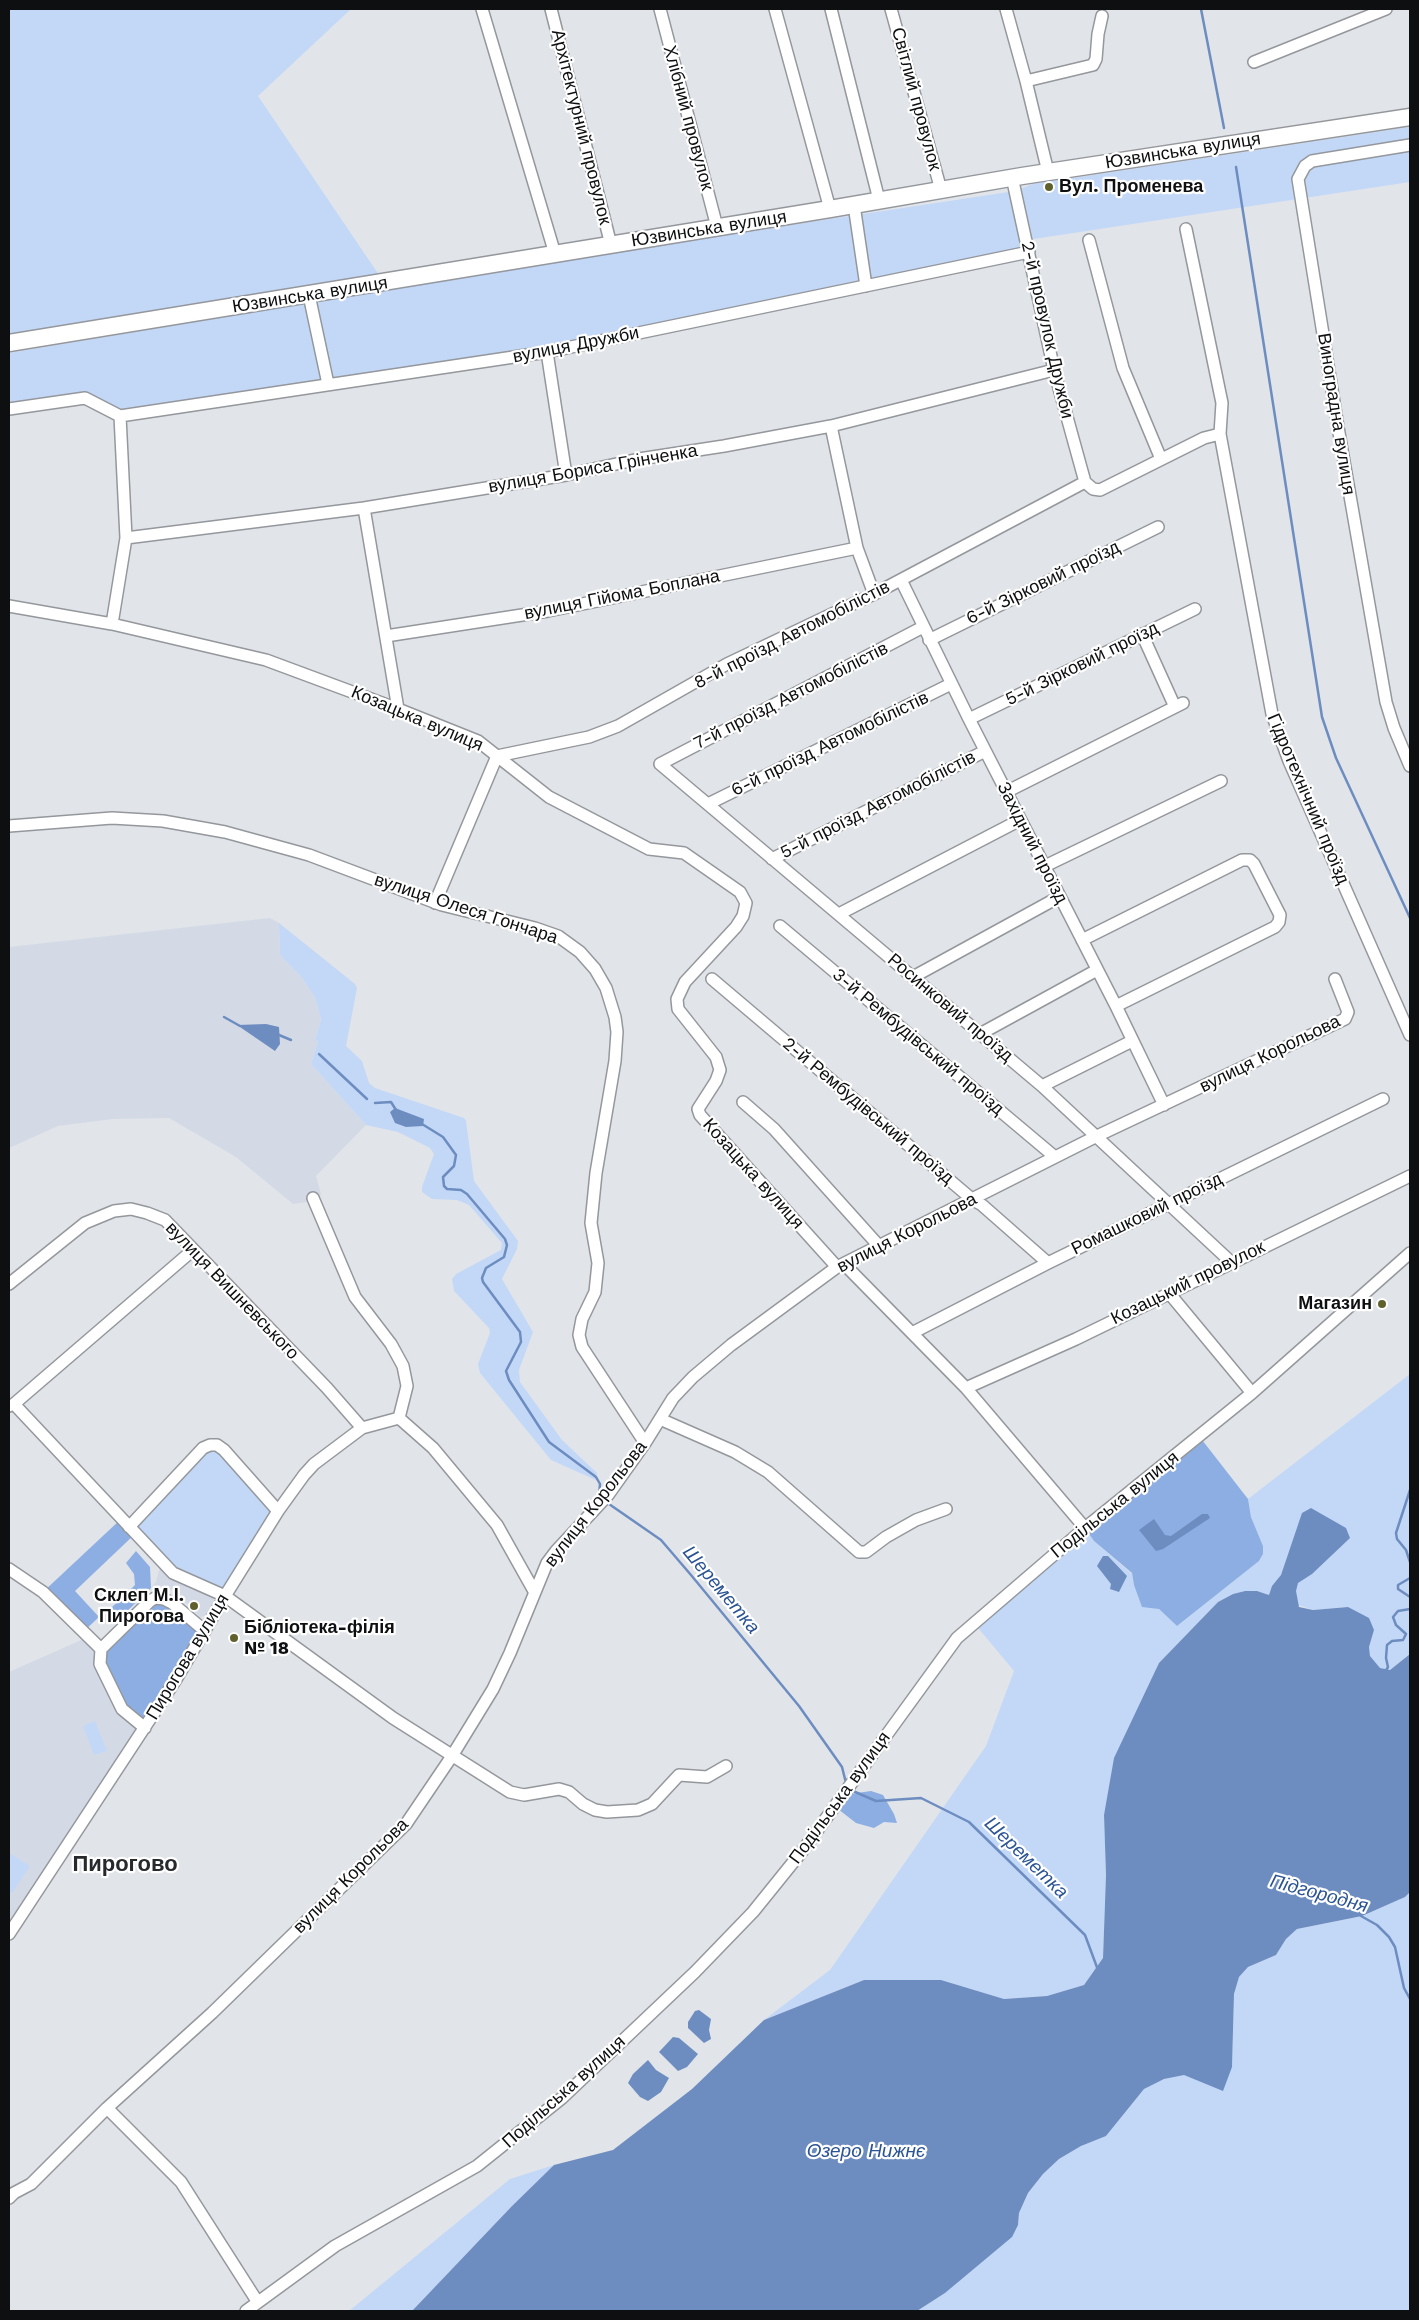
<!DOCTYPE html>
<meta charset="utf-8">
<style>
body{margin:0}
#map{position:relative;width:1419px;height:2320px;overflow:hidden;background:#e1e4e9;font-family:"Work Sans",sans-serif}
canvas{display:block}
.frame{position:absolute;inset:0;border:10px solid #0e0f11;pointer-events:none}
</style>
<div id="map">
<canvas width="1419" height="2320"></canvas>
<div class="frame"></div>
</div>
<script>
const g = document.querySelector('canvas').getContext('2d');
g.lineJoin = 'round';
function fill(path, color) { g.fillStyle = color; g.fill(path, 'evenodd'); }
const poly = rows => new Path2D(rows.map(r => 'M' + r).join(''));
function trace(path, color, width, dash) { g.strokeStyle = color; g.lineWidth = width; g.lineCap = dash ? 'butt' : 'round'; g.setLineDash(dash || []); g.stroke(path); }
function label(font, color, halo, rows, align = 'center') {
  g.font = font + ' "Work Sans",sans-serif'; g.lineWidth = 4.5; g.setLineDash([]); g.textBaseline = 'middle'; g.strokeStyle = halo; g.fillStyle = color; for (const [text, x, y, turn = 0] of rows) {
    g.save(); g.translate(x, y); g.rotate((+turn || 0) * Math.PI / 180); g.textAlign = isNaN(turn) ? turn : align; if (halo) g.strokeText(text, 0, 0); g.fillText(text, 0, 0); g.restore();
  }
}
fill(poly([
 [270,918,279,923,280,955,302,978,315,998,321,1019,315,1040,318,1042,311,1064,366,1125,316,1176,321,1194,314,1201,293,1204,236,1157,169,1118,113,1119,58,1126,9,1148,9,947],
 [160,1567,211,1593,216,1606,209,1615,200,1617,175,1591,159,1585,151,1588,156,1582],
 [88,1637,145,1728,9,1934,9,1672]
]), '#d3dae6');
fill(poly([
 [9,9,351,9,258,96,379,275,9,336],
 [1410,127,1410,182,1027,240,1029,252,547,352,120,416,85,398,9,409,9,353,612,252,1015,191,1033,184],
 [279,923,355,984,357,988,346,1046,362,1061,369,1083,375,1088,464,1118,466,1121,474,1181,518,1241,517,1249,502,1279,533,1332,519,1370,520,1382,562,1440,597,1473,596,1480,551,1460,480,1373,478,1364,490,1333,489,1328,454,1291,452,1279,456,1274,501,1250,502,1243,469,1205,457,1200,432,1199,422,1192,422,1187,434,1154,430,1148,398,1132,366,1125,311,1064,318,1042,315,1040,321,1019,315,998,302,978,280,955],
 [1410,1374,1410,1654,1390,1670,1379,1668,1370,1656,1369,1647,1374,1630,1348,1607,1313,1610,1257,1591,1245,1591,1233,1594,1218,1602,1159,1663,1104,1815,1106,1875,1103,1958,1084,1985,1047,1996,1004,1999,941,1980,864,1980,764,2020,830,1970,986,1746,1014,1671,974,1623,1085,1528,1094,1541,1132,1574,1134,1585,1177,1626,1259,1561,1263,1554,1263,1546,1251,1517,1248,1499],
 [213,1444,278,1511,225,1596,173,1573,129,1527],
 [95,1721,107,1751,94,1755,83,1726],
 [9,1853,30,1866,12,1893,9,1891],
 [1410,1892,1410,2311,917,2311,945,2293,1018,2225,1019,2213,1028,2193,1043,2174,1059,2159,1081,2146,1106,2136,1144,2089,1153,2083,1174,2076,1232,2067,1234,1994,1239,1977,1248,1967,1276,1955,1286,1939,1297,1929,1362,1916,1405,1897],
 [554,2165,512,2206,412,2311,349,2311,510,2179]
]), '#c3d8f7');
fill(poly([
 [1199,1436,1248,1499,1251,1517,1263,1546,1263,1554,1259,1561,1177,1626,1159,1609,1142,1607,1134,1585,1132,1573,1094,1541,1085,1528],
 [121,1519,135,1534,75,1591,99,1617,83,1632,43,1592],
 [136,1551,150,1567,151,1588,117,1621,110,1609,135,1585,134,1574,126,1563],
 [155,1598,205,1631,145,1728,122,1709,101,1649],
 [871,1791,883,1795,894,1814,897,1823,884,1822,874,1828,856,1823,838,1809,850,1794]
]), '#8daee3');
fill(poly([
 [266,1024,279,1027,280,1044,275,1051,237,1025],
 [395,1108,424,1119,423,1126,406,1127,395,1123,390,1112],
 [1311,1508,1346,1528,1350,1538,1312,1574,1298,1583,1296,1591,1299,1607,1313,1610,1348,1607,1369,1618,1374,1630,1369,1647,1370,1656,1380,1668,1390,1670,1410,1654,1410,1892,1405,1897,1362,1916,1297,1929,1286,1939,1276,1955,1248,1967,1239,1977,1234,1994,1232,2067,1223,2091,1184,2075,1164,2079,1144,2089,1106,2136,1081,2146,1059,2159,1043,2174,1028,2193,1019,2213,1018,2225,1012,2237,945,2293,917,2311,412,2311,512,2206,554,2165,613,2150,692,2089,764,2020,864,1980,941,1980,1004,1999,1047,1996,1084,1985,1103,1958,1106,1875,1104,1815,1114,1758,1159,1663,1218,1602,1233,1594,1245,1591,1257,1591,1269,1595,1272,1586,1281,1575,1302,1513],
 [1202,1514,1208,1514,1210,1518,1163,1549,1156,1551,1139,1530,1154,1519,1165,1535,1171,1536],
 [1103,1556,1108,1556,1127,1576,1119,1592,1110,1589,1111,1584,1097,1566],
 [699,2010,711,2019,709,2030,711,2039,704,2043,688,2028,688,2022,695,2011],
 [673,2037,679,2038,698,2054,687,2067,678,2071,659,2052],
 [648,2060,656,2070,669,2078,661,2092,648,2101,640,2097,628,2083,633,2074]
]), '#6d8dc0');
trace(poly([
 [1201,9,1224,128],
 [1236,167,1322,717,1336,758,1410,918],
 [224,1017,240,1026],
 [279,1035,291,1040],
 [319,1054,367,1099],
 [375,1103,391,1102,396,1110],
 [422,1124,443,1137,456,1155,454,1166,443,1177,444,1186,447,1189,461,1190,467,1194,505,1239,507,1245,504,1257,486,1268,482,1278,483,1282,520,1332,521,1342,506,1371,509,1380,549,1442,596,1477,600,1484,599,1495],
 [1410,1490,1396,1533,1397,1539,1406,1550,1410,1562],
 [609,1504,661,1540,691,1575,799,1706,842,1767,846,1783],
 [1410,1578,1398,1585,1398,1589,1410,1597],
 [1385,1672,1388,1667,1386,1658,1387,1645,1392,1641,1403,1640,1406,1634,1396,1625,1393,1617,1398,1611,1410,1609],
 [853,1791,876,1801,921,1798,969,1822,1085,1935,1098,1970],
 [1361,1916,1377,1925,1389,1937,1395,1947,1404,1988,1410,1999]
]), '#6d8dc0', 2.5);
const minor = poly([
 [482,9,555,254],
 [551,9,611,245],
 [660,9,717,227],
 [775,9,830,209],
 [831,9,879,200],
 [891,9,941,190],
 [1006,9,1026,81,1048,172],
 [1254,62,1386,9],
 [1026,81,1093,65,1096,59,1098,34,1102,16],
 [1410,145,1312,161,1305,166,1298,179,1338,427,1386,702,1394,728,1410,766],
 [1012,177,1054,370,1085,482],
 [854,205,866,286],
 [1186,229,1222,403,1220,434,1272,714,1289,761,1410,1035],
 [1089,240,1123,368,1161,459],
 [309,295,328,384],
 [547,352,566,475],
 [9,409,85,398,120,416,126,538,112,624],
 [120,416,547,352,1029,252],
 [831,426,857,548,874,594],
 [1085,482,1093,489,1100,490,1204,438,1220,434],
 [364,508,398,709],
 [126,538,364,508,566,475,639,459,724,446,831,426,1054,370],
 [901,580,969,719,1116,1006,1164,1105],
 [9,606,112,624,266,660,398,709,478,741,549,797,649,849,684,853,740,892,746,903,743,916,736,927,685,982,677,999,678,1009,716,1057,720,1070,716,1081,698,1109,700,1115,837,1267],
 [923,627,660,764,1042,1086,1231,1262],
 [1142,634,1175,707],
 [386,636,548,611,857,548],
 [929,640,1158,527],
 [969,719,1195,609],
 [1006,792,1183,703],
 [708,804,951,684],
 [9,826,112,818,163,821,225,832,309,855,442,905,535,928,558,936,580,952,595,969,606,988,615,1017,617,1032,615,1061,596,1173,591,1223,598,1263,595,1292,582,1319,579,1335,582,1347,645,1443],
 [772,859,985,751],
 [1045,866,1221,781],
 [435,903,497,756,589,737,618,726,727,664,874,594,1085,482],
 [839,914,1020,820],
 [780,926,1055,1157],
 [1082,940,1242,860,1250,860,1254,864,1280,915,1279,922,1275,927,1116,1006],
 [913,977,1059,897],
 [712,979,973,1200,982,1205,1048,1263],
 [980,1034,1097,970],
 [1042,1086,1132,1041],
 [743,1102,774,1129,879,1246],
 [313,1198,355,1297,391,1344,403,1366,407,1386,399,1418,433,1448,497,1525,534,1591],
 [844,1264,966,1388,1085,1528],
 [9,1284,85,1223,114,1211,131,1209,147,1213,165,1220,327,1388,362,1428],
 [1169,1293,1252,1393],
 [912,1333,1048,1263,1383,1099],
 [966,1388,1076,1339,1410,1176],
 [14,1404,173,1573,225,1596,393,1718,510,1792,524,1795,559,1789,569,1792,583,1804,595,1810,607,1812,638,1810,652,1804,679,1775,707,1777,726,1766],
 [9,1406,14,1404,193,1250],
 [660,1419,735,1452,768,1472,859,1552,866,1552,886,1537,916,1520,946,1509],
 [129,1527,203,1448,210,1445,217,1445,224,1450,278,1511],
 [9,1569,43,1592,101,1649],
 [145,1728,122,1709,100,1664,101,1649,150,1601,155,1598,164,1599,172,1603,205,1631],
 [9,1934,175,1681,225,1596,278,1511,304,1475,314,1464,362,1428,399,1418],
 [107,2108,181,2182,257,2301],
 [9,2198,14,2193,31,2184,107,2108,212,2013,406,1824,452,1756,493,1689,510,1653,547,1563,556,1551,608,1495,645,1443,673,1398,693,1377,731,1345,837,1267,1097,1136,1345,1019,1348,1012,1335,979],
 [246,2311,335,2246,477,2166,562,2098,695,1972,753,1912,803,1850,957,1638,1085,1528,1252,1393,1410,1253]
]);
const secondary = poly([
 [9,343,830,209,1022,176,1410,117]
]);
trace(minor, '#94979c', 14);
trace(secondary, '#94979c', 19);
trace(minor, '#fff', 11);
trace(secondary, '#fff', 16);
for (const [x, y, r, color] of [
 [1049,187,5,"#60602d"],
 [1382,1304,5,"#60602d"],
 [194,1606,5,"#60602d"],
 [234,1638,5,"#60602d"]
]) { const dot = new Path2D(); dot.arc(x, y, r, 0, 2 * Math.PI); g.fillStyle = color; g.fill(dot); trace(dot, '#fff', 2); }
label('18px', '#0e0f11', '#fff', [
 ["Світлий провулок",916,99,75],
 ["Хлібний провулок",688,118,75],
 ["Архітектурний провулок",581,127,76],
 ["Юзвинська вулиця",1183,151,-9],
 ["Юзвинська вулиця",709,229,-9],
 ["Юзвинська вулиця",310,295,-9],
 ["2-й провулок Дружби",1047,330,77],
 ["вулиця Дружби",576,345,-11],
 ["Виноградна вулиця",1336,414,81],
 ["вулиця Бориса Грінченка",593,469,-10],
 ["6-й Зірковий проїзд",1043,583,-26],
 ["вулиця Гійома Боплана",622,595,-11],
 ["8-й проїзд Автомобілістів",792,635,-27],
 ["5-й Зірковий проїзд",1082,664,-26],
 ["7-й проїзд Автомобілістів",791,696,-27],
 ["Козацька вулиця",417,719,23],
 ["6-й проїзд Автомобілістів",830,744,-26],
 ["Гідротехнічний проїзд",1308,799,67],
 ["5-й проїзд Автомобілістів",878,805,-27],
 ["Західний проїзд",1032,843,63],
 ["вулиця Олеся Гончара",466,909,18],
 ["Росинковий проїзд",950,1008,40],
 ["3-й Рембудівський проїзд",918,1042,40],
 ["вулиця Корольова",1270,1054,-26],
 ["2-й Рембудівський проїзд",868,1111,40],
 ["Козацька вулиця",753,1174,48],
 ["Ромашковий проїзд",1147,1214,-26],
 ["вулиця Корольова",907,1233,-27],
 ["Козацький провулок",1188,1283,-26],
 ["вулиця Вишневського",232,1291,46],
 ["вулиця Корольова",596,1504,-52],
 ["Подільська вулиця",1115,1505,-39],
 ["Пирогова вулиця",188,1657,-59],
 ["Подільська вулиця",840,1798,-54],
 ["вулиця Корольова",351,1876,-45],
 ["Подільська вулиця",564,2092,-42]
]);
label('bold 18px', '#0e0f11', '#fff', [
 ["Вул. Променева",1059,187],
 ["Магазин",1372,1304,"right"],
 ["Склеп М.І.",184,1596,"right"],
 ["Пирогова",184,1617,"right"],
 ["Бібліотека-філія",244,1628],
 ["№ 18",244,1649]
], 'left');
label('italic 19px', '#2b5494', '#fff', [
 ["Шереметка",721,1590,50],
 ["Шереметка",1026,1858,44],
 ["Підгородня",1319,1894,15],
 ["Озеро Нижнє",866,2151]
]);
label('bold 22px', '#272a2d', '#fff', [
 ["Пирогово",125,1865]
]);
</script>
